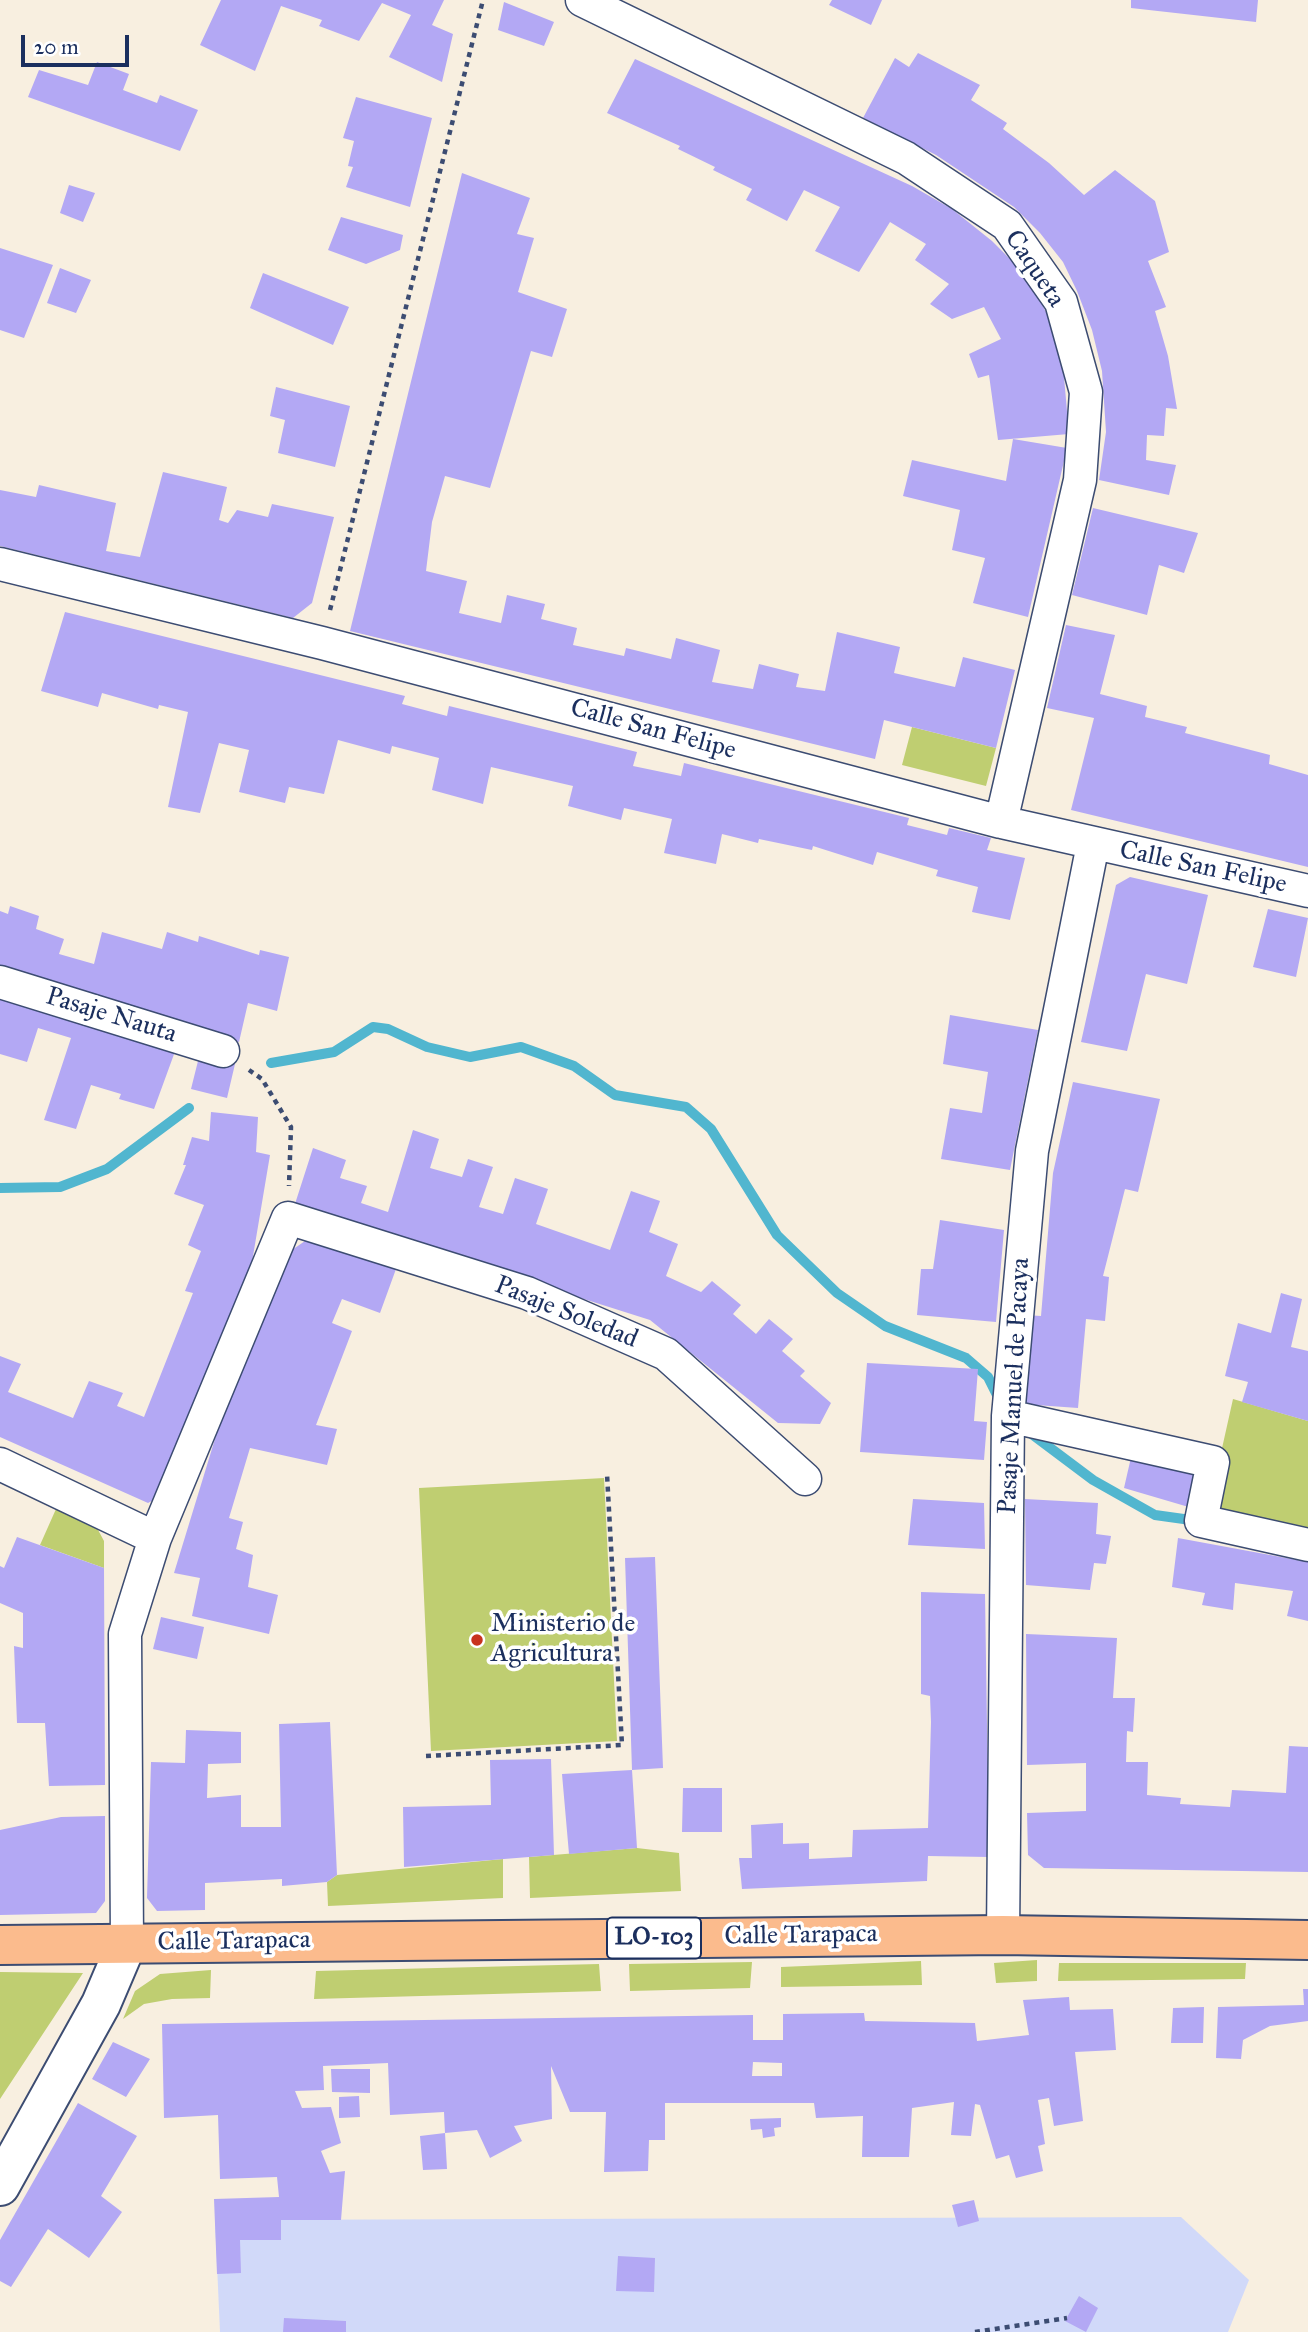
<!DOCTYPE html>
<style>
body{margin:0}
#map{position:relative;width:1308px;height:2332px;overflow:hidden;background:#f8efe0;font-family:"IM FELL Great Primer",serif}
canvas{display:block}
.scale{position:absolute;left:21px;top:35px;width:108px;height:32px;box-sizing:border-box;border:4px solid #1b2f5e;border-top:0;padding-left:9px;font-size:21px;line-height:24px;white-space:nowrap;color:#1b2f5e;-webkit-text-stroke:5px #fff;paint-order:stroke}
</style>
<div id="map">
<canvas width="1308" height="2332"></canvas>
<div class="scale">20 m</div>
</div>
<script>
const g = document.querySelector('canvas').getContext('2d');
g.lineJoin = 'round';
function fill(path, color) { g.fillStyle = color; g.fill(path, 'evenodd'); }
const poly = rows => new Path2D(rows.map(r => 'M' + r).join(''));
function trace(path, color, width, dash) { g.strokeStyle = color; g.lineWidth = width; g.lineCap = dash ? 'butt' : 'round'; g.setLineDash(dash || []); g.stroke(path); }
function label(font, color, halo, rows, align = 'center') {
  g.font = font + ' "IM FELL Great Primer",serif'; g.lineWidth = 7; g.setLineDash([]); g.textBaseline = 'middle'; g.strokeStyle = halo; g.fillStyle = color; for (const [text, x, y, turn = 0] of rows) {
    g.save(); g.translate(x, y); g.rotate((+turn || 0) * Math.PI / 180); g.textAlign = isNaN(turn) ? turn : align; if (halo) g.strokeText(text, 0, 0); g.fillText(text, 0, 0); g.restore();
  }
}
fill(poly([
 [1181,2217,1249,2280,1228,2332,220,2332,215,2220]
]), '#d1d9f9');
fill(poly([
 [912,727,996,748,986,786,902,765],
 [1233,1399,1308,1421,1308,1536,1208,1511],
 [604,1478,617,1741,431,1751,419,1488],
 [56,1509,97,1528,104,1541,104,1568,40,1545],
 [637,1848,679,1853,681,1891,530,1898,529,1857],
 [503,1859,503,1898,328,1906,327,1882,337,1875],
 [1037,1960,1037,1981,996,1983,994,1963],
 [921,1961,922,1985,781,1987,781,1967],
 [752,1962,750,1988,630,1991,629,1964],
 [1059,1963,1246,1963,1245,1979,1058,1981],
 [599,1964,601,1991,314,1999,316,1971],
 [211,1970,210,1998,172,1999,144,2004,123,2019,135,1991,160,1974],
 [0,1972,83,1973,0,2099]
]), '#bfce71');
trace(poly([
 [271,1063,334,1052,373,1027,388,1029,427,1047,470,1057,521,1047,574,1066,615,1095,686,1107,711,1129,777,1235,837,1293,885,1326,966,1358,988,1377,1000,1401],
 [0,1188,60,1187,107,1169,189,1108],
 [1029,1432,1093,1480,1155,1515,1198,1521]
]), '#51b6cf', 10);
fill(poly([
 [221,0,444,0,432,25,453,34,442,82,389,57,411,15,382,3,359,41,319,26,322,20,281,6,255,71,200,45],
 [832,0,882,0,871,25,829,5],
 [1131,0,1258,0,1256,22,1131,8],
 [504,2,554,22,544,46,498,30],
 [918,53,980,85,971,100,1007,123,1003,129,1049,163,1084,195,1115,170,1155,201,1169,252,1148,261,1166,307,1155,311,1168,356,1177,409,1166,408,1164,436,1147,435,1146,460,1176,465,1169,495,1099,480,1106,432,1102,371,1092,330,1077,291,1063,262,1040,233,1014,207,936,155,863,118,895,58,909,67],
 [635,59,912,186,952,209,992,241,1028,277,1048,316,1062,354,1069,434,998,440,989,375,978,378,969,354,1001,339,984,307,952,319,930,304,949,284,915,260,926,244,890,222,859,272,815,251,840,207,804,190,787,221,746,200,752,189,713,170,715,167,678,149,680,146,607,113],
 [97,62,129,74,123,90,157,103,160,95,198,110,180,151,28,97,39,70,88,85],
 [356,97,432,118,410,207,346,187,353,167,348,166,354,141,343,138],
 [462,173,530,198,517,234,534,238,518,292,567,309,552,357,531,351,490,488,445,476,432,522,426,571,467,581,459,613,501,623,507,595,545,604,541,619,577,628,573,645,624,656,626,648,671,659,676,638,720,650,712,682,753,689,759,664,799,674,796,687,825,691,837,632,900,647,894,673,955,687,963,657,1015,670,996,748,884,720,875,759,350,631],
 [69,185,95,193,83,222,60,213],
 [341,217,403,235,400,250,366,264,328,250],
 [0,248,53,265,24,338,0,330],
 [60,268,91,280,76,313,47,303],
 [263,273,349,307,333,345,250,308],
 [276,387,350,406,335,467,278,453,285,420,270,416],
 [1013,439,1067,448,1028,617,973,603,985,558,952,550,960,510,903,496,912,460,1006,481],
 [163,472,227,487,219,520,228,523,237,510,268,517,272,504,334,517,312,603,293,618,0,546,0,490,36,497,39,485,116,503,106,551,140,557],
 [1093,508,1198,533,1184,573,1159,565,1147,615,1072,595],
 [65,612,405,696,402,704,447,716,449,706,637,752,633,766,681,776,684,763,909,818,907,825,947,835,949,828,991,838,987,850,1025,858,1010,920,972,912,978,887,936,876,938,870,877,852,873,865,813,846,812,850,759,839,758,843,722,834,716,864,664,853,672,819,624,808,621,820,568,806,573,786,491,767,483,804,432,790,439,758,392,746,390,754,338,740,324,794,289,787,285,803,239,792,249,750,219,743,200,813,168,807,188,712,159,705,158,709,102,693,98,707,41,691],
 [1066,625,1115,635,1100,694,1147,706,1145,717,1187,727,1185,733,1270,755,1269,764,1308,775,1308,867,1071,810,1094,718,1047,708],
 [1130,877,1208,895,1187,984,1146,974,1127,1051,1081,1042,1116,885],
 [10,906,39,916,36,929,64,939,59,954,94,964,102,932,162,949,167,932,198,942,199,936,259,955,260,950,289,957,277,1011,248,1003,239,1042,0,967,0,911,8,914],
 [1268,909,1308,918,1296,977,1253,967],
 [0,992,177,1046,154,1109,119,1099,121,1094,91,1085,76,1129,44,1120,71,1038,38,1028,27,1062,0,1054],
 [950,1015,1038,1030,1010,1170,941,1159,950,1108,982,1113,988,1072,943,1064],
 [200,1053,235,1064,227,1098,191,1089],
 [1073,1082,1160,1099,1138,1192,1125,1189,1103,1276,1109,1277,1105,1321,1086,1319,1078,1408,1022,1404,1025,1315,1041,1316,1053,1173],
 [211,1112,258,1117,256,1152,270,1155,251,1268,157,1498,148,1503,0,1437,0,1356,21,1364,8,1392,73,1418,89,1381,123,1393,117,1406,144,1417,193,1293,185,1291,201,1251,188,1245,204,1205,174,1194,186,1165,183,1165,192,1137,209,1141],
 [413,1130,439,1139,430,1168,462,1177,468,1159,493,1167,479,1207,503,1214,515,1178,548,1189,536,1224,610,1250,631,1191,660,1201,649,1232,678,1244,666,1276,701,1292,712,1281,741,1305,733,1314,756,1334,769,1319,793,1339,782,1351,805,1371,800,1376,831,1403,820,1424,778,1423,650,1320,294,1207,313,1148,346,1160,340,1178,367,1186,361,1203,388,1212],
 [940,1220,1004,1230,996,1322,917,1315,921,1269,933,1269],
 [305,1241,396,1269,380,1313,342,1299,332,1323,352,1331,316,1425,337,1429,327,1465,250,1448,229,1518,243,1522,236,1549,253,1555,248,1587,278,1595,269,1634,192,1616,200,1578,174,1573,226,1403,289,1252],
 [1281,1293,1302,1299,1291,1347,1308,1351,1308,1421,1242,1402,1248,1382,1225,1376,1238,1323,1271,1333],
 [867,1363,978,1369,974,1421,987,1422,984,1460,860,1452],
 [1132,1453,1198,1470,1192,1508,1124,1488],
 [913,1499,984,1503,985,1549,908,1545],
 [1025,1499,1098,1503,1096,1534,1111,1536,1106,1564,1094,1563,1090,1590,1026,1585],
 [17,1537,104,1568,105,1785,49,1786,45,1723,17,1723,14,1646,23,1648,23,1613,0,1603,0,1566,4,1568],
 [1178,1538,1308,1562,1308,1621,1287,1616,1293,1591,1235,1583,1233,1610,1202,1605,1205,1593,1172,1587],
 [655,1557,663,1768,632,1770,637,1848,569,1854,562,1774,632,1770,625,1558],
 [921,1592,985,1594,989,1857,928,1856,927,1881,742,1889,739,1858,752,1858,751,1825,783,1823,783,1844,809,1843,809,1859,852,1857,853,1830,928,1828,931,1722,930,1696,921,1694],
 [161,1617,204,1627,197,1659,153,1649],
 [1026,1634,1117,1638,1113,1698,1135,1698,1133,1732,1127,1731,1126,1762,1148,1762,1147,1795,1181,1798,1180,1804,1230,1807,1232,1790,1286,1793,1289,1746,1308,1747,1308,1872,1044,1868,1028,1855,1027,1813,1086,1811,1086,1763,1027,1765],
 [330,1722,337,1875,327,1882,282,1886,282,1879,205,1883,205,1910,157,1911,147,1898,151,1762,185,1763,186,1730,241,1732,241,1763,208,1764,207,1798,241,1795,241,1827,281,1827,279,1724],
 [551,1759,554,1855,404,1867,403,1807,491,1805,490,1760],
 [683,1788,722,1788,722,1832,682,1832],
 [105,1816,105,1901,96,1913,0,1915,0,1830,61,1817],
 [1303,1989,1308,1989,1308,2021,1270,2026,1243,2040,1241,2059,1216,2058,1218,2007,1304,2005],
 [1069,1997,1070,2010,1113,2009,1116,2050,1075,2052,1083,2121,1054,2126,1049,2098,1038,2100,1045,2144,1038,2146,1043,2171,1016,2178,1009,2155,996,2159,980,2105,975,2104,971,2136,951,2135,954,2102,912,2108,909,2157,862,2157,863,2116,816,2118,814,2103,665,2103,665,2140,649,2140,648,2171,604,2172,606,2112,570,2112,551,2066,552,2119,514,2126,522,2141,490,2158,477,2130,445,2133,444,2112,390,2115,388,2063,323,2066,324,2090,295,2091,302,2108,331,2107,341,2143,321,2151,330,2173,345,2171,341,2220,281,2220,281,2240,240,2240,241,2273,217,2274,214,2199,279,2197,277,2177,220,2179,218,2115,164,2118,162,2024,753,2015,753,2040,783,2040,783,2014,864,2013,865,2021,975,2023,977,2041,1029,2035,1023,2000],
 [753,2062,782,2063,782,2076,752,2076],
 [1204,2007,1203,2043,1171,2043,1173,2008],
 [113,2042,150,2059,126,2097,92,2079],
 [331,2069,370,2069,370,2093,332,2092],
 [359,2096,360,2117,339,2118,339,2097],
 [78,2103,137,2136,101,2196,122,2212,89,2258,48,2229,11,2287,0,2281,0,2240],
 [781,2118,781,2127,774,2128,775,2136,763,2138,762,2129,751,2130,750,2119],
 [445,2133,447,2169,423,2170,420,2136],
 [974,2200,979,2221,958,2227,952,2205],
 [618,2256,655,2258,654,2292,616,2291],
 [1079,2296,1098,2308,1086,2332,1065,2321],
 [284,2318,346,2321,346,2332,283,2332]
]), '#b3a8f4');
const minor = poly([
 [582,0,906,158,1007,225,1061,302,1086,392,1080,480,1001,822],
 [0,564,322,643,1001,822,1308,891],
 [0,982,223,1051],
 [1008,1416,1213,1462,1201,1521,1308,1545],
 [0,1464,155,1538],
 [1003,1935,1008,1416,1032,1151,1093,844],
 [127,1943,125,1634,155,1538,288,1218,527,1293,666,1354,805,1479]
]);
const tertiary = poly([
 [0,2186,101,2004,127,1943]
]);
const primary = poly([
 [0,1945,1003,1935,1308,1940]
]);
trace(minor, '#3c4c72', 35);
trace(tertiary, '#3c4c72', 42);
trace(primary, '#3c4c72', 42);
trace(poly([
 [330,610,483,0],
 [249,1070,262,1079,291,1127,289,1186],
 [426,1756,622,1745,607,1474],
 [975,2332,1067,2318]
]), '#3c4c72', 4.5, [5, 5]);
trace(minor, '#fff', 32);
trace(tertiary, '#fff', 38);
trace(primary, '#fbbb8d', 38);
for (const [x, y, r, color] of [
 [477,1640,7,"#c8321e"]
]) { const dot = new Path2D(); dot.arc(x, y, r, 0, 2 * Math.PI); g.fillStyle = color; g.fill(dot); trace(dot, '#fff', 2.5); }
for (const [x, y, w] of [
 [654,1938,94]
]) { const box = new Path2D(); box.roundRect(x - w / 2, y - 20.5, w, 41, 5); g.fillStyle = '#fff'; g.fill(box); trace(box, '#1b2f5e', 2); }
label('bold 24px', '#1b2f5e', null, [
 ["LO-103",654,1938]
]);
label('26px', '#1b2f5e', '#fff', [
 ["Caqueta",1034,269,56],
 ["Calle San Felipe",653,730,15],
 ["Calle San Felipe",1203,868,12],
 ["Pasaje Nauta",111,1016,17],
 ["Pasaje Soledad",566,1313,22],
 ["Pasaje Manuel de Pacaya",1015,1386,-87],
 ["Calle Tarapaca",801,1936,-1],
 ["Calle Tarapaca",234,1942,-1]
]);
label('26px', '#1b2f5e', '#fff', [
 ["Ministerio de",491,1625],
 ["Agricultura",491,1655]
], 'left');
</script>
